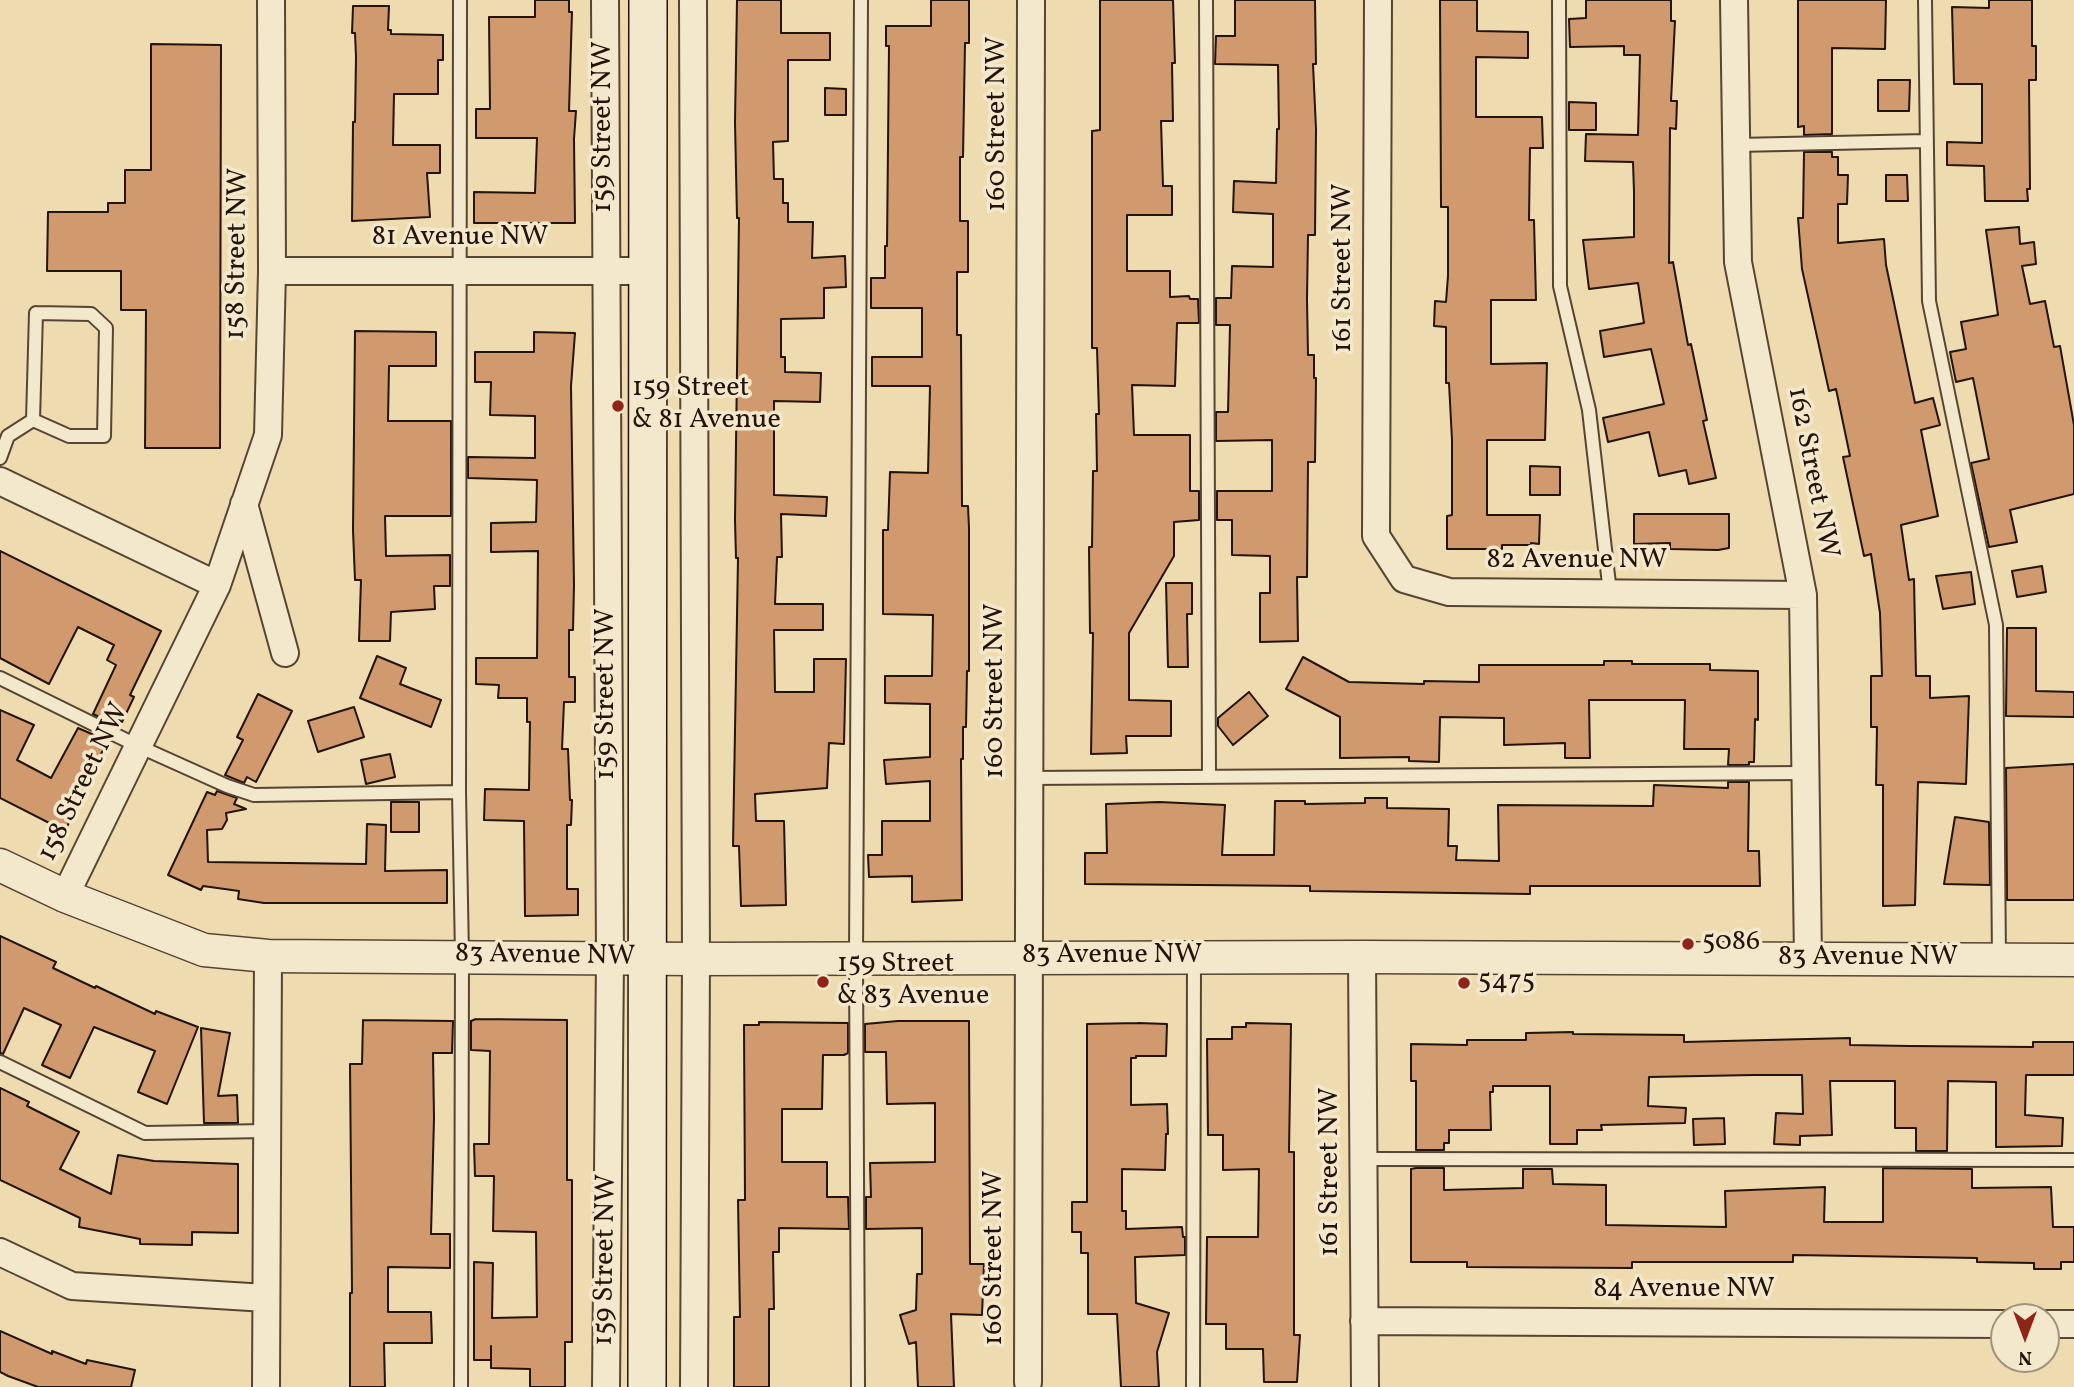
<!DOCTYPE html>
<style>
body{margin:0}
#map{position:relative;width:2074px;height:1387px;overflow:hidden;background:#eedbb0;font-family:Vollkorn,serif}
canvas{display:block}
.north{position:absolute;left:1990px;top:1303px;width:70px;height:70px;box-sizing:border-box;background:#f4e8cc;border:2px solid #a0937e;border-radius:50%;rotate:180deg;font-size:19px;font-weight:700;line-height:28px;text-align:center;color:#231309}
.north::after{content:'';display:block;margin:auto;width:24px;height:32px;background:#8f2418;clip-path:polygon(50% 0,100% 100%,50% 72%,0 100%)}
</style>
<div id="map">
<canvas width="2074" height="1387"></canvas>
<div class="north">N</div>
</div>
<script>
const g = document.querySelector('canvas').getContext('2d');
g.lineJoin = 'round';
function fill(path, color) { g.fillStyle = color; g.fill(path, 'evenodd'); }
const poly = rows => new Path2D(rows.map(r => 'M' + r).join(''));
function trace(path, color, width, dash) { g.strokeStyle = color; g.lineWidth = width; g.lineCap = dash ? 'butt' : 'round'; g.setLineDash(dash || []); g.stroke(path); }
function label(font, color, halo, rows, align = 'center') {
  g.font = font + ' Vollkorn,serif'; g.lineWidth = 7; g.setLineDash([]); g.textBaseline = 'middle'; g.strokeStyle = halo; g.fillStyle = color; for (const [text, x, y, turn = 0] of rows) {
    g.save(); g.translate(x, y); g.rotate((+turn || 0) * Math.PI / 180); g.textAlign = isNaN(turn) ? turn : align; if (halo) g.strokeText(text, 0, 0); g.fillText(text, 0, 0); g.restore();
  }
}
const building = poly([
 [535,0,569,0,569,12,572,12,569,111,576,111,574,139,575,223,474,223,474,192,535,193,537,138,476,138,476,109,490,109,489,17,535,17,535,0],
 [737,0,781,0,781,33,830,33,830,60,788,60,788,141,773,142,774,179,783,179,783,203,788,203,788,222,813,222,812,258,845,256,846,287,824,288,824,318,781,319,781,357,785,357,785,372,821,373,820,402,774,401,774,495,827,497,826,516,781,514,782,557,777,557,775,604,823,604,823,630,774,630,775,692,814,692,814,659,846,659,844,744,829,743,827,788,755,794,756,821,784,821,786,905,741,906,739,846,733,846,738,558,736,558,735,520,739,218,737,218,735,122,737,0],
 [931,0,969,0,969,43,965,43,963,157,960,157,960,221,968,221,968,272,957,272,957,335,961,335,962,506,968,506,969,528,969,671,967,671,966,727,963,727,963,759,961,759,962,900,912,902,912,876,869,877,868,855,882,855,882,821,930,821,930,781,886,784,884,760,930,757,930,704,885,703,885,676,932,676,933,615,883,614,883,530,888,530,890,472,928,473,930,386,872,386,872,357,922,357,922,308,871,308,871,278,885,278,885,246,887,246,889,46,886,46,886,26,931,26,931,0],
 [1100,0,1173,0,1175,63,1172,63,1173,121,1161,121,1163,186,1172,186,1172,215,1127,215,1127,271,1170,271,1170,297,1189,296,1190,299,1198,299,1199,323,1177,323,1175,386,1132,385,1134,435,1190,435,1190,491,1199,491,1199,520,1174,522,1174,556,1129,633,1129,700,1171,701,1171,736,1126,736,1127,753,1091,754,1093,633,1090,633,1089,547,1092,547,1093,471,1097,471,1096,414,1099,414,1097,348,1092,348,1092,131,1100,130,1100,0],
 [1235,0,1315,0,1316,64,1313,64,1316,129,1315,235,1308,235,1307,299,1308,355,1314,355,1314,378,1316,378,1315,462,1308,462,1307,577,1297,577,1298,641,1260,642,1260,593,1270,593,1270,556,1232,555,1232,520,1217,520,1217,491,1272,491,1272,440,1216,441,1216,412,1228,412,1230,325,1216,325,1216,298,1231,298,1232,266,1273,267,1273,214,1233,212,1234,181,1276,183,1277,129,1279,129,1278,65,1215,64,1216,36,1235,36,1235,0],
 [1440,0,1477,0,1477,31,1528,32,1528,58,1476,57,1476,117,1542,117,1543,148,1530,148,1529,220,1534,220,1536,300,1491,300,1491,364,1547,363,1545,440,1487,440,1487,515,1540,515,1539,544,1531,543,1531,545,1502,545,1502,549,1447,549,1447,516,1452,515,1452,440,1449,383,1446,383,1446,327,1434,326,1435,301,1446,302,1448,276,1448,207,1441,207,1440,0],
 [1586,0,1671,0,1671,21,1675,21,1671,101,1677,101,1676,129,1670,128,1669,263,1673,262,1688,345,1691,344,1707,420,1703,421,1716,478,1689,484,1686,470,1659,476,1649,432,1608,442,1603,418,1664,404,1651,349,1604,357,1600,331,1644,323,1638,283,1589,289,1583,240,1634,237,1634,192,1633,162,1585,161,1586,134,1638,135,1640,55,1624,55,1624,46,1570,47,1569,19,1586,18,1586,0],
 [1798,0,1886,0,1885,49,1832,48,1832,134,1804,135,1804,126,1798,127,1798,0],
 [1989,0,2032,0,2032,46,2036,46,2036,80,2029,80,2030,189,2027,189,2028,201,1985,201,1984,166,1947,165,1947,142,1982,143,1982,84,1954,84,1952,7,1989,8,1989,0],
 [353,6,389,6,388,30,391,30,391,34,443,35,443,60,438,60,438,94,394,94,393,145,440,145,440,173,427,173,430,217,352,221,353,122,355,122,356,57,355,33,352,33,353,6],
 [151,44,221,45,220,448,145,448,146,310,121,310,121,271,47,271,48,212,108,212,108,203,125,203,125,170,151,170,151,44],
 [1878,80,1910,80,1909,111,1878,111,1878,80],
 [825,88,846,89,846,115,825,115,825,88],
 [1569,102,1596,103,1596,130,1569,130,1569,102],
 [1804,152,1832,152,1832,157,1838,157,1838,175,1848,175,1847,204,1838,204,1838,243,1884,239,1886,265,1915,403,1933,398,1940,425,1921,430,1938,516,1901,525,1909,580,1914,579,1916,676,1930,676,1930,698,1969,696,1966,784,1918,782,1915,905,1883,906,1883,785,1876,785,1877,727,1871,727,1871,676,1882,676,1880,613,1871,554,1864,556,1843,457,1850,456,1836,389,1829,391,1802,269,1798,218,1803,218,1804,152],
 [1886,175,1907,175,1908,201,1886,201,1886,175],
 [2019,227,2020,244,2034,242,2036,264,2022,266,2030,304,2045,301,2054,347,2060,346,2074,425,2074,494,2010,510,2017,542,1989,547,1971,463,1989,459,1973,378,1956,382,1950,352,1966,349,1961,322,1998,315,1986,230,2019,227],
 [355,331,436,332,436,366,389,366,388,421,451,421,451,516,385,516,386,556,450,555,450,586,434,586,435,609,391,612,390,641,359,641,361,580,355,580,353,530,355,331],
 [534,332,575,333,571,386,574,585,573,630,569,630,569,677,575,677,575,702,564,702,562,749,568,749,570,800,572,800,571,825,567,825,567,889,578,889,578,915,525,916,524,821,484,820,485,789,529,790,530,722,527,722,527,698,498,698,499,685,476,684,476,658,537,658,538,551,491,552,491,523,536,522,537,480,468,478,468,457,535,458,535,416,490,415,491,382,475,382,475,352,534,352,534,332],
 [1530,466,1560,467,1560,495,1530,495,1530,466],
 [1634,514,1729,514,1729,548,1718,550,1670,549,1670,543,1634,544,1634,514],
 [0,551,161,631,130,695,134,697,122,722,119,720,116,725,93,714,116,665,107,660,114,645,78,627,49,684,0,658,0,551],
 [2042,566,2046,592,2017,597,2012,571,2042,566],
 [1971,572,1975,604,1943,609,1936,576,1971,572],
 [1166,583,1192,583,1192,614,1187,614,1188,667,1168,667,1166,583],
 [2007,628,2036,628,2036,691,2074,692,2074,717,2006,716,2007,628],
 [377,656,406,668,400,684,441,700,431,727,360,698,377,656],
 [1303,657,1349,682,1424,684,1424,681,1479,682,1479,665,1604,665,1604,661,1632,661,1632,664,1710,664,1710,670,1758,671,1758,720,1755,719,1754,762,1749,762,1749,765,1728,765,1729,749,1684,749,1685,700,1589,700,1590,758,1565,758,1565,743,1504,745,1504,718,1440,717,1439,762,1409,761,1409,757,1340,758,1340,717,1286,689,1303,657],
 [1249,692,1268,716,1233,745,1218,726,1218,718,1249,692],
 [258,694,292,711,256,782,247,777,244,783,225,775,243,740,237,737,258,694],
 [354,707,364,737,318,752,308,721,354,707],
 [0,710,34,725,17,760,51,778,78,728,108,741,87,780,89,781,65,831,0,798,0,710],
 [390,754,395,777,366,784,361,760,390,754],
 [2074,764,2074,900,2007,900,2006,768,2074,764],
 [1728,782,1749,782,1748,851,1759,851,1760,886,1530,886,1530,894,1310,891,1310,886,1085,884,1085,853,1107,853,1106,804,1159,802,1225,805,1222,855,1274,855,1275,801,1305,801,1305,804,1365,803,1365,798,1387,798,1387,808,1449,809,1448,846,1457,846,1456,860,1499,861,1498,805,1653,806,1654,785,1728,788,1728,782],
 [217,791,237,798,234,804,246,809,226,813,227,820,222,829,207,830,208,862,366,864,367,824,386,825,385,871,447,870,447,903,264,903,238,899,239,891,203,886,201,890,168,875,207,792,215,795,217,791],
 [391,802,419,802,419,832,391,832,391,802],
 [1955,817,1989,822,1990,885,1944,884,1955,817],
 [0,936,56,962,53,968,95,988,96,986,155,1014,156,1011,198,1027,167,1104,138,1092,155,1051,94,1027,70,1078,42,1065,61,1025,24,1008,3,1054,0,1053,0,936],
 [476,1019,567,1020,567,1180,572,1180,572,1342,565,1342,565,1387,530,1387,530,1369,491,1368,491,1346,491,1360,474,1360,474,1262,493,1263,492,1318,537,1317,536,1232,493,1231,494,1176,475,1176,474,1144,489,1144,490,1051,471,1050,471,1021,476,1019],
 [363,1020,453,1021,452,1053,433,1053,434,1118,431,1234,450,1234,450,1268,388,1267,388,1312,431,1312,432,1343,384,1343,385,1387,350,1387,350,1293,352,1293,350,1064,362,1064,363,1020],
 [898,1021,969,1021,970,1264,984,1264,982,1315,951,1314,954,1387,918,1387,916,1342,909,1344,900,1315,916,1310,917,1274,922,1274,922,1228,866,1229,866,1197,871,1197,870,1163,935,1162,935,1103,887,1104,886,1052,865,1052,865,1024,898,1021],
 [759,1022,848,1023,848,1053,844,1055,823,1055,822,1109,782,1109,782,1162,827,1162,827,1197,848,1197,849,1229,779,1228,779,1252,773,1252,774,1309,769,1309,769,1387,734,1387,734,1317,740,1317,738,1200,745,1200,744,1025,759,1025,759,1022],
 [1138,1023,1167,1024,1166,1056,1136,1056,1136,1058,1131,1058,1131,1105,1167,1104,1168,1134,1166,1134,1165,1170,1122,1169,1122,1211,1126,1211,1126,1229,1182,1227,1183,1237,1185,1237,1185,1255,1135,1257,1136,1303,1169,1313,1157,1352,1159,1387,1121,1387,1117,1314,1088,1314,1088,1253,1081,1253,1081,1232,1072,1232,1072,1202,1087,1202,1087,1024,1138,1023],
 [1246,1023,1291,1024,1289,1152,1294,1152,1294,1335,1300,1335,1297,1382,1264,1382,1263,1349,1226,1349,1226,1324,1206,1324,1207,1237,1258,1237,1259,1169,1223,1170,1223,1135,1208,1135,1207,1039,1232,1039,1232,1027,1246,1027,1246,1023],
 [201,1028,230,1033,218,1096,237,1095,238,1123,204,1123,201,1028],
 [1573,1032,1573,1034,1684,1035,1684,1042,1850,1038,1850,1045,1910,1046,2033,1047,2033,1042,2074,1042,2074,1075,2026,1075,2025,1115,2063,1118,2062,1146,1996,1147,1996,1082,1948,1081,1947,1151,1916,1151,1916,1128,1895,1128,1895,1081,1830,1081,1832,1135,1800,1136,1800,1145,1774,1144,1776,1113,1803,1114,1802,1075,1754,1075,1649,1077,1648,1106,1686,1108,1685,1123,1601,1125,1602,1130,1577,1130,1577,1144,1550,1144,1550,1086,1493,1086,1493,1092,1490,1092,1491,1130,1449,1130,1449,1143,1444,1143,1444,1150,1416,1150,1416,1081,1411,1081,1411,1044,1467,1045,1467,1040,1526,1040,1526,1033,1573,1032],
 [0,1088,29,1102,27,1106,79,1132,60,1169,111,1194,118,1155,154,1161,238,1164,238,1233,192,1232,192,1245,140,1244,140,1239,79,1227,80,1218,0,1180,0,1088],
 [1724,1118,1725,1144,1694,1145,1693,1119,1724,1118],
 [1416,1168,1444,1168,1444,1190,1523,1188,1523,1169,1552,1169,1553,1184,1606,1185,1606,1225,1726,1227,1725,1191,1825,1187,1824,1222,1883,1222,1883,1168,1972,1169,1972,1188,2051,1187,2053,1227,2074,1227,2074,1262,2061,1262,2061,1269,2034,1269,2034,1263,1977,1262,1977,1258,1793,1255,1793,1262,1632,1262,1632,1268,1467,1267,1467,1262,1411,1262,1411,1169,1416,1168],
 [0,1331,52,1354,52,1351,86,1364,87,1360,135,1370,131,1387,38,1387,8,1376,0,1372,0,1331]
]);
fill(building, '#d1996e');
trace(building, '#231309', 2);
const service = poly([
 [1206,0,1209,777],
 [1559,0,1560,286,1589,410,1610,593],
 [1925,0,1929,301,1996,625,1999,959],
 [1736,145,1927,141],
 [36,313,91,314,106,328,104,436,69,436,33,420,36,313],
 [0,458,8,436,33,420],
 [0,678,138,746,227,786,254,795,459,792,460,0],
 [1028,778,1805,773],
 [459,792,462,956,461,1387],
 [0,1062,145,1133,267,1131],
 [1363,1159,2074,1160],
 [858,1387,856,958,861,0],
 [1193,1387,1194,957]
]);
const minor = poly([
 [605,0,610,958,606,1387],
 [693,0,696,959,694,1387],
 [1378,0,1376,536,1404,579,1449,592,1803,595],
 [1734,0,1738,262,1803,595,1808,959],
 [272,271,647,271],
 [0,481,217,585],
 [244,504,285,653],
 [65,896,217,585,268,435,272,271,271,0],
 [1362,957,1365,1387],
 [0,1252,72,1286,266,1298],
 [1364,1321,2004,1324],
 [2046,1324,2074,1324],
 [1028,1382,1031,0],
 [266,1387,268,956]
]);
const tertiary = poly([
 [0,865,65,896,204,950,268,956,696,959,1362,957,2074,960]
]);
const secondary = poly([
 [647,1387,648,0]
]);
trace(service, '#564533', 16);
trace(minor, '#564533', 30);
trace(tertiary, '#564533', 35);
trace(secondary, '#231309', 40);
trace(service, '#f4e8cc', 12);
trace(minor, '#f4e8cc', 26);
trace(tertiary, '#f4e8cc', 32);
trace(secondary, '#f4e8cc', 37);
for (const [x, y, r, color] of [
 [618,406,7,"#8f2418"],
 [1688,944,7,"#8f2418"],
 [823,982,7,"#8f2418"],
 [1464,983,7,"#8f2418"]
]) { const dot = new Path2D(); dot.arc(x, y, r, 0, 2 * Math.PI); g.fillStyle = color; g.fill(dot); trace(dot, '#f4e8cc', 2.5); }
label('28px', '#231309', '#f4e8cc', [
 ["160 Street NW",999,124,-90],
 ["159 Street NW",605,127,-90],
 ["81 Avenue NW",460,239],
 ["158 Street NW",239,254,-89],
 ["161 Street NW",1345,268,-90],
 ["162 Street NW",1811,473,79],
 ["82 Avenue NW",1577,562],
 ["160 Street NW",997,691,-90],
 ["159 Street NW",608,694,-90],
 ["158 Street NW",85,783,-64],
 ["83 Avenue NW",545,957,1],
 ["83 Avenue NW",1112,957],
 ["83 Avenue NW",1868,959],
 ["161 Street NW",1332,1172,-90],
 ["160 Street NW",996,1258,-90],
 ["159 Street NW",607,1260,-89],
 ["84 Avenue NW",1684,1291]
]);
label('28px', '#231309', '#f4e8cc', [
 ["159 Street",632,390],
 ["& 81 Avenue",632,422],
 ["5086",1702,944],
 ["159 Street",837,966],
 ["& 83 Avenue",837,998],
 ["5475",1478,983]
], 'left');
</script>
